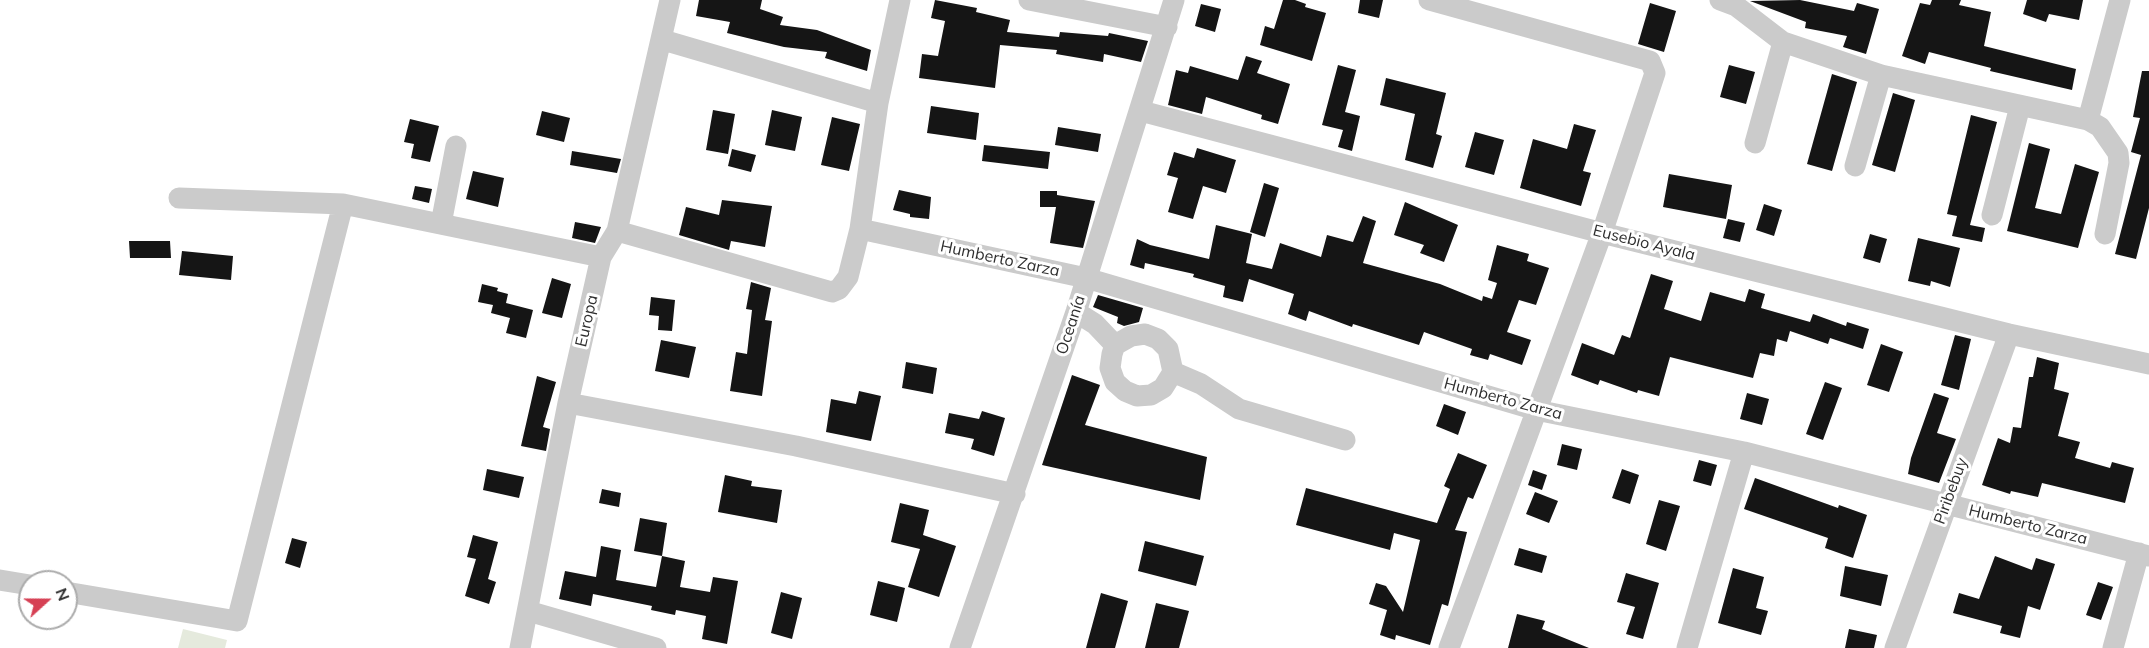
<!DOCTYPE html>
<meta charset="utf-8">
<style>
body{margin:0}
#map{position:relative;width:2149px;height:648px;overflow:hidden;background:#fff;font-family:Mulish,sans-serif}
canvas{display:block}
.north{position:absolute;left:18px;top:570px;width:60px;height:60px;box-sizing:border-box;background:#fff;border:2px solid #ababab;border-radius:50%;rotate:69deg;font-size:16px;font-weight:700;line-height:24px;text-align:center;color:#2e2e2e}
.north::after{content:'';display:block;margin:auto;width:21px;height:27px;background:#d64054;clip-path:polygon(50% 0,100% 100%,50% 72%,0 100%)}
</style>
<div id="map">
<canvas width="2149" height="648"></canvas>
<div class="north">N</div>
</div>
<script>
const g = document.querySelector('canvas').getContext('2d');
g.lineJoin = 'round';
function fill(path, color) { g.fillStyle = color; g.fill(path, 'evenodd'); }
const poly = rows => new Path2D(rows.map(r => 'M' + r).join(''));
function trace(path, color, width, dash) { g.strokeStyle = color; g.lineWidth = width; g.lineCap = dash ? 'butt' : 'round'; g.setLineDash(dash || []); g.stroke(path); }
function label(font, color, halo, rows, align = 'center') {
  g.font = font + ' Mulish,sans-serif'; g.lineWidth = 6; g.setLineDash([]); g.textBaseline = 'middle'; g.strokeStyle = halo; g.fillStyle = color; for (const [text, x, y, turn = 0] of rows) {
    g.save(); g.translate(x, y); g.rotate((+turn || 0) * Math.PI / 180); g.textAlign = isNaN(turn) ? turn : align; if (halo) g.strokeText(text, 0, 0); g.fillText(text, 0, 0); g.restore();
  }
}
fill(poly([
 [183,629,227,640,225,648,178,648]
]), '#e5eadd');
fill(poly([
 [699,0,762,0,760,9,783,17,780,25,817,30,871,50,867,71,825,58,827,52,784,47,727,33,730,22,696,16],
 [935,0,977,8,976,12,1010,20,1007,32,1059,37,1060,32,1108,36,1109,33,1148,41,1141,62,1104,54,1103,62,1056,54,1057,50,1000,45,995,88,919,78,922,54,938,56,945,21,931,18],
 [1283,0,1295,0,1306,4,1305,7,1326,13,1312,61,1260,45,1265,26,1274,29],
 [1360,0,1383,0,1379,18,1358,13],
 [1800,0,1854,11,1857,3,1879,9,1866,54,1843,47,1847,36,1805,28,1806,22,1750,1],
 [1932,0,1961,0,1959,5,1991,12,1984,46,2076,69,2072,90,1990,71,1991,68,1929,52,1925,64,1902,56,1920,3,1930,5],
 [2027,0,2083,0,2079,20,2049,14,2046,22,2023,14],
 [1650,3,1676,11,1664,52,1638,44],
 [1201,4,1221,9,1215,32,1195,26],
 [1246,56,1262,61,1257,73,1290,84,1278,124,1261,119,1262,115,1206,97,1202,114,1168,105,1176,70,1188,73,1190,66,1238,80],
 [1338,65,1356,70,1345,112,1360,116,1352,151,1338,147,1343,130,1322,125],
 [1729,65,1755,72,1746,104,1720,97],
 [2142,71,2149,71,2149,208,2136,259,2115,254,2141,155,2131,152,2140,118,2133,117],
 [1832,74,1857,82,1832,171,1807,164],
 [1386,78,1446,93,1436,134,1442,136,1433,168,1405,160,1415,114,1380,105],
 [1893,93,1915,100,1895,172,1872,165],
 [931,106,979,113,976,140,927,133],
 [713,110,735,114,728,154,706,150],
 [772,110,802,117,795,151,765,145],
 [542,111,570,118,564,142,536,135],
 [1971,115,1997,122,1970,225,1985,228,1982,242,1952,236,1957,216,1947,214],
 [832,117,860,124,849,171,821,165],
 [410,119,439,126,430,162,411,158,414,144,404,142],
 [1574,124,1596,130,1583,171,1591,173,1581,206,1520,188,1533,139,1567,149],
 [1058,127,1101,134,1098,152,1055,145],
 [1475,132,1504,140,1494,175,1465,167],
 [2029,143,2050,149,2035,208,2061,214,2075,164,2099,172,2078,248,2007,231],
 [984,145,1050,152,1048,169,982,161],
 [1197,148,1236,160,1226,193,1203,186,1193,219,1168,212,1178,178,1167,175,1174,152,1194,158],
 [732,149,756,155,751,172,728,166],
 [572,151,621,159,617,173,570,165],
 [473,171,504,178,498,207,466,199],
 [1669,174,1732,185,1726,219,1663,207],
 [1264,183,1279,188,1265,237,1250,232],
 [415,186,432,189,429,203,412,199],
 [899,190,931,197,929,219,910,217,910,214,893,210],
 [1040,191,1057,191,1057,195,1095,201,1083,248,1050,243,1056,207,1040,207],
 [722,200,772,206,765,247,731,241,729,250,679,235,686,207,719,215],
 [1405,202,1458,225,1444,262,1420,253,1424,245,1394,235],
 [1764,204,1782,210,1774,236,1756,230],
 [1363,216,1376,221,1363,263,1440,284,1482,301,1483,296,1492,299,1497,283,1488,280,1497,245,1529,254,1527,261,1549,268,1536,305,1519,300,1507,332,1531,340,1522,365,1490,354,1488,360,1470,355,1472,349,1424,332,1419,345,1353,324,1352,327,1309,311,1306,321,1288,314,1294,294,1249,279,1243,302,1223,297,1225,286,1193,277,1194,274,1145,263,1144,269,1130,265,1137,239,1150,245,1209,259,1216,225,1252,234,1246,263,1272,269,1280,243,1321,257,1327,235,1353,242],
 [1728,219,1745,223,1740,242,1723,238],
 [575,222,601,227,595,243,572,238],
 [1870,234,1887,239,1880,263,1863,258],
 [1918,238,1960,248,1950,287,1931,281,1930,286,1908,281],
 [129,241,170,241,171,258,130,258],
 [182,251,233,256,231,280,179,275],
 [1651,274,1673,281,1664,309,1701,321,1710,292,1745,302,1749,289,1765,294,1761,308,1810,322,1813,314,1846,326,1847,322,1869,329,1863,349,1830,338,1828,344,1790,331,1787,342,1777,339,1774,356,1760,353,1753,378,1670,357,1659,396,1638,390,1637,393,1600,380,1598,385,1571,375,1582,343,1614,355,1622,335,1630,338],
 [552,278,571,284,562,318,542,313],
 [751,282,771,288,765,320,772,321,762,396,730,391,736,352,747,354,752,310,746,309],
 [482,284,498,288,497,291,508,294,506,303,533,310,526,338,506,333,510,318,491,313,493,305,478,302],
 [1098,295,1143,308,1139,322,1124,326,1117,323,1118,317,1093,307],
 [651,297,675,300,672,331,658,330,659,316,649,315],
 [1955,335,1971,339,1959,390,1941,385],
 [661,340,696,347,689,378,655,371],
 [1881,344,1903,352,1889,392,1867,385],
 [2037,357,2059,363,2054,389,2069,393,2058,436,2080,442,2075,458,2110,468,2112,462,2134,468,2125,503,2042,483,2038,497,2011,491,2010,494,1982,485,1998,438,2010,443,2013,427,2021,428,2029,377,2033,377],
 [906,362,937,368,933,394,902,388],
 [1072,375,1100,385,1085,425,1207,457,1200,500,1042,465],
 [537,376,556,382,543,427,550,429,546,451,521,446],
 [1825,382,1842,388,1823,440,1806,434],
 [859,391,881,396,871,441,826,432,831,399,856,404],
 [1747,393,1769,399,1762,425,1740,419],
 [1934,393,1949,398,1937,433,1956,439,1939,483,1908,474,1911,458],
 [1444,404,1466,412,1458,435,1436,426],
 [982,411,1005,418,994,456,971,449,974,439,945,433,949,413,979,419],
 [1562,444,1582,449,1577,470,1557,465],
 [1458,453,1487,465,1473,499,1468,497,1455,530,1467,532,1448,606,1442,604,1430,645,1396,635,1395,640,1380,635,1387,610,1369,604,1376,583,1386,586,1403,612,1420,540,1394,533,1390,550,1296,525,1306,488,1437,523,1450,489,1444,486],
 [1699,460,1717,465,1711,486,1693,481],
 [487,469,524,477,519,498,483,490],
 [1622,469,1639,475,1630,504,1612,498],
 [1533,470,1547,475,1542,490,1528,485],
 [725,475,752,481,751,486,782,490,777,523,718,512],
 [1755,478,1838,508,1839,505,1867,515,1853,558,1825,548,1828,538,1744,509],
 [602,489,621,493,619,507,599,503],
 [1535,492,1558,501,1549,523,1526,514],
 [1659,500,1680,506,1666,551,1646,544],
 [900,503,929,510,923,535,956,546,939,597,908,587,920,549,891,542],
 [640,518,667,523,662,556,634,551],
 [473,535,498,542,488,579,496,582,489,604,465,596,476,559,467,557],
 [292,538,307,542,300,568,285,563],
 [1145,541,1204,556,1196,586,1138,571],
 [601,546,621,550,616,580,656,587,662,556,685,561,680,587,710,592,713,577,738,581,727,644,702,639,706,616,676,610,675,615,651,610,652,606,593,594,591,606,559,599,565,571,596,577],
 [1519,548,1547,556,1542,573,1514,565],
 [1995,556,2032,570,2036,558,2055,564,2040,610,2028,606,2020,638,2000,633,2002,626,1953,613,1959,593,1979,599],
 [1845,566,1888,575,1881,606,1840,596],
 [1733,568,1764,577,1756,608,1768,611,1761,635,1718,623],
 [1626,573,1659,583,1643,639,1626,634,1635,607,1617,602],
 [878,581,905,588,897,622,870,615],
 [2098,582,2113,587,2101,620,2086,615],
 [781,592,802,598,792,639,771,633],
 [1101,593,1128,601,1115,648,1086,648],
 [1156,603,1189,611,1179,648,1145,648],
 [1517,614,1545,621,1542,629,1589,648,1508,648],
 [1849,629,1877,635,1874,648,1845,648]
]), '#151515');
trace(poly([
 [1029,0,1167,27],
 [1429,0,1650,61,1655,73,1602,233,1449,648],
 [1720,0,1736,6,1783,42,1881,75,2088,120,2100,127,2118,153,2119,163,2105,234],
 [663,40,878,103],
 [1141,111,1602,233,2009,334,2149,364],
 [2088,120,2120,0],
 [1755,143,1783,42],
 [1855,166,1881,75],
 [179,198,343,204,601,257],
 [1992,215,2020,106],
 [441,224,456,146],
 [860,229,1086,278,1536,410,1744,452,2149,556],
 [617,231,832,292,839,289,848,277,860,229,878,103,900,0],
 [1076,312,1095,324,1115,345],
 [1145,334,1158,339,1168,349,1173,372,1163,388,1151,395,1137,396,1125,391,1115,382,1110,368,1112,354,1115,345,1131,336,1145,334],
 [1173,372,1201,384,1239,409,1345,440],
 [568,403,796,446,1015,494],
 [0,580,30,585],
 [66,592,237,621,343,204],
 [528,611,656,648],
 [520,648,568,403,601,257,617,231,670,0],
 [960,648,1076,312,1174,0],
 [1687,648,1744,452],
 [1895,648,2009,334],
 [2113,648,2139,553]
]), '#cbcbcb', 21);
label('16px', '#2e2e2e', '#fff', [
 ["Eusebio Ayala",1644,243,14],
 ["Humberto Zarza",1000,259,12],
 ["Europa",587,321,-77],
 ["Oceanía",1071,325,-72],
 ["Humberto Zarza",1503,399,15],
 ["Piribebuy",1951,491,-70],
 ["Humberto Zarza",2028,525,14]
]);
</script>
